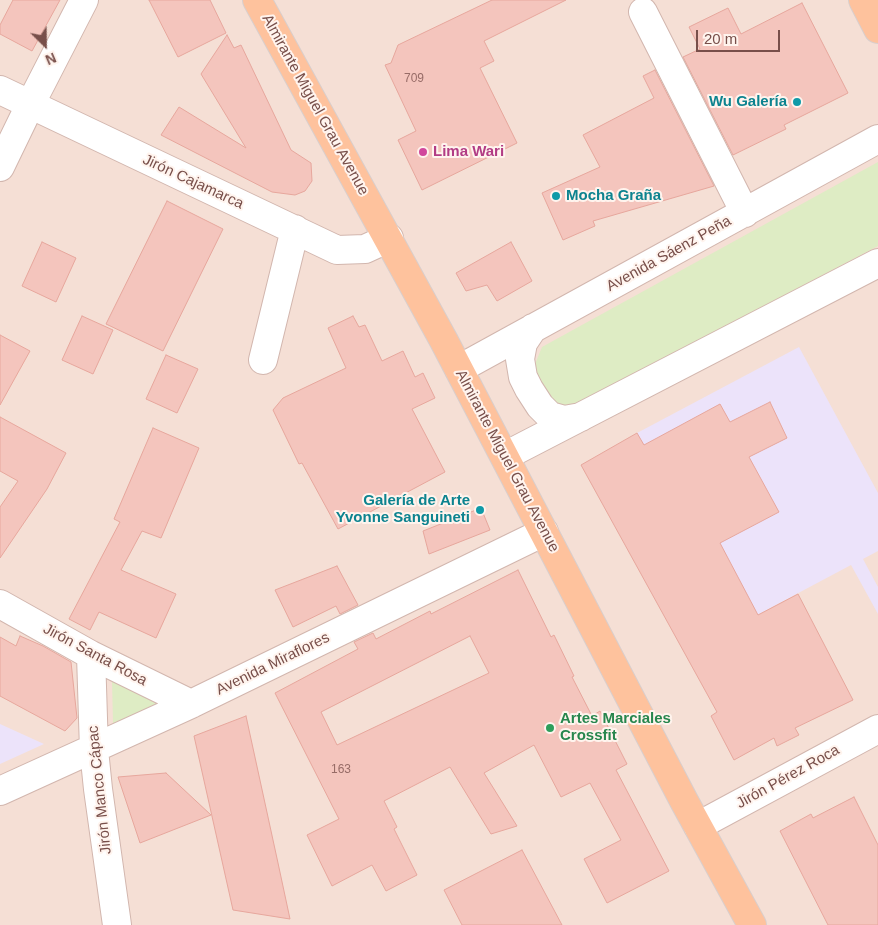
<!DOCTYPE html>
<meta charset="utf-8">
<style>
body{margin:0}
#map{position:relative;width:878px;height:925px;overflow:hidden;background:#fdefe7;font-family:Helvetica,sans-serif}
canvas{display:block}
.north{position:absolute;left:20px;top:20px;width:50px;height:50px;-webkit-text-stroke:4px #fff4ee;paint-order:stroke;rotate:157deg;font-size:14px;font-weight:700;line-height:20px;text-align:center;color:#784f4a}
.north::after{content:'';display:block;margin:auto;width:18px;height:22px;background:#784f4a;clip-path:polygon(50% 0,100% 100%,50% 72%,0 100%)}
.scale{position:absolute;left:696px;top:30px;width:84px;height:22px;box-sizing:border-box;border:2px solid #784f4a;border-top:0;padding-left:6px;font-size:15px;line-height:18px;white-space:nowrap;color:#784f4a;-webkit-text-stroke:4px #fff4ee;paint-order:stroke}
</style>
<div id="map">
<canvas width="878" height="925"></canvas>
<div class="north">N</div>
<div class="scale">20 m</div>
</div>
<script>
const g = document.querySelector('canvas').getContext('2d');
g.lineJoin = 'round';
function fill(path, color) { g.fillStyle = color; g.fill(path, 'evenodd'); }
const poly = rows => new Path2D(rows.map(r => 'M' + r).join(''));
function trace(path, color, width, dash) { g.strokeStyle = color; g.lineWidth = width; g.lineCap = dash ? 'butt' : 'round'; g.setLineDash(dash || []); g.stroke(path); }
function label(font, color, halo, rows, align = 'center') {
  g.font = font + ' Helvetica,sans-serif'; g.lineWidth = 4; g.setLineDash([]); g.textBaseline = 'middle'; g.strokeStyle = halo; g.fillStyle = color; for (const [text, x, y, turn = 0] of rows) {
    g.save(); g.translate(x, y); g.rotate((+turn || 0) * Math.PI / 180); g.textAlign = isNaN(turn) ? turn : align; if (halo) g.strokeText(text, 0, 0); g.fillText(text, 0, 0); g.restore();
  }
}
fill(poly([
 [0,0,878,0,878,925,0,925]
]), '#f5dfd5');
fill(poly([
 [799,347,878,493,878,551,863,559,878,587,878,614,851,565,742,623,637,433],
 [0,724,44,744,0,764]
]), '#ece3fa');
fill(poly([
 [878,162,878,246,568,409,546,399,533,369,542,347],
 [112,680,162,705,113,724]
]), '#deecc4');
const building = poly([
 [13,0,60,0,32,51,0,34,0,25,13,0],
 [149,0,210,0,226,33,178,57,149,0],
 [492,0,566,0,484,41,494,61,480,68,517,143,422,190,398,140,416,131,385,65,391,63,398,45,492,0],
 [802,3,848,93,784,125,786,129,733,155,683,57,700,49,689,27,728,8,741,34,802,3],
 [227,35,234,48,241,45,291,150,311,163,312,181,305,191,295,195,272,192,161,135,179,107,246,148,201,74,227,35],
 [655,70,714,186,593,221,595,226,563,240,542,193,600,167,583,135,654,98,643,76,655,70],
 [167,201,223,229,163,351,106,324,167,201],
 [42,242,76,258,56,302,22,286,42,242],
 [511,242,532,281,497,301,487,285,466,291,456,273,511,242],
 [82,316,113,330,93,374,62,360,82,316],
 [353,316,359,327,365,325,382,361,403,351,415,377,423,373,435,398,412,409,445,472,338,529,302,463,299,464,273,410,283,398,346,368,328,328,353,316],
 [0,335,30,351,0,405,0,335],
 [166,355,198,369,177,413,146,399,166,355],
 [770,402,787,438,749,457,779,512,720,543,758,615,798,594,853,700,795,728,799,735,777,746,774,738,734,760,711,716,717,712,581,465,637,433,644,445,720,404,730,422,770,402],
 [0,417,66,453,47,489,0,558,0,507,18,481,0,471,0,417],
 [153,428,199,448,161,538,142,531,121,570,176,594,156,638,99,612,90,630,69,619,120,522,114,519,153,428],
 [481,508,490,530,429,554,423,531,481,508],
 [337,566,358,605,340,614,336,606,293,627,275,590,337,566],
 [518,570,551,637,554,635,574,676,572,677,592,716,600,711,627,764,616,770,669,871,607,903,584,859,621,840,590,783,561,797,534,745,484,773,517,826,491,834,450,767,384,801,397,827,394,829,417,875,386,891,372,865,332,886,307,835,339,819,275,693,358,649,354,642,373,633,376,639,430,611,431,614,518,570],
 [470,636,489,673,337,745,321,712,470,636],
 [20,636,43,646,71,662,77,718,65,731,0,696,0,637,16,646,20,636],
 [246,716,278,863,290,919,233,910,194,736,246,716],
 [166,773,211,815,140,843,118,777,166,773],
 [854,797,878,845,878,925,828,925,780,831,811,814,813,818,854,797],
 [522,850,562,925,462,925,444,890,522,850]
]);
fill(building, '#f4c5bd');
trace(building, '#e7a79d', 1);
const minor = poly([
 [643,12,745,213],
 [0,90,337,250,365,249,389,238],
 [0,167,30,105,84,0],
 [533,328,523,343,520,359,523,377,529,389,540,406,550,416,564,420,581,417],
 [263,360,295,229],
 [459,369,878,139],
 [505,456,878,263],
 [0,604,91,655,191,704],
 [91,655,94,750,98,789,117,925],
 [0,791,191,704,544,532],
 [698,826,878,729]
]);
const major = poly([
 [257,0,444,341,684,801,752,925],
 [863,0,878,29]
]);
trace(minor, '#d2b6ae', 30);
trace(major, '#d9cecc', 30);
trace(minor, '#fff', 28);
trace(major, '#fec29d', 28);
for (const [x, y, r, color] of [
 [797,102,5,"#0f9aa8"],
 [423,152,5,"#d1479c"],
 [556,196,5,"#0f9aa8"],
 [480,510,5,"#0f9aa8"],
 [550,728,5,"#2e9e5b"]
]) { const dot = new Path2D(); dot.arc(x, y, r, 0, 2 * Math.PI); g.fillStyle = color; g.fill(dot); trace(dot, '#fff4ee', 2); }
label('12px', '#976c67', null, [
 ["709",414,79],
 ["163",341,770]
]);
label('bold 15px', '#0d838f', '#fff4ee', [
 ["Wu Galería",787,102],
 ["Mocha Graña",566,196,"left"],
 ["Galería de Arte",470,501],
 ["Yvonne Sanguineti",470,518]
], 'right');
label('15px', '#784f4a', '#fff4ee', [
 ["Almirante Miguel Grau Avenue",315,105,61],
 ["Jirón Cajamarca",193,182,25],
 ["Avenida Sáenz Peña",669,254,-29],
 ["Almirante Miguel Grau Avenue",507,461,62],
 ["Jirón Santa Rosa",95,655,28],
 ["Avenida Miraflores",273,664,-26],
 ["Jirón Pérez Roca",788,777,-29],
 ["Jirón Manco Cápac",100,790,-96]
]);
label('bold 15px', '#b23c85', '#fff4ee', [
 ["Lima Wari",433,152]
], 'left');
label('bold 15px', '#27864d', '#fff4ee', [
 ["Artes Marciales",560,719],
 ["Crossfit",560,736]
], 'left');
</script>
